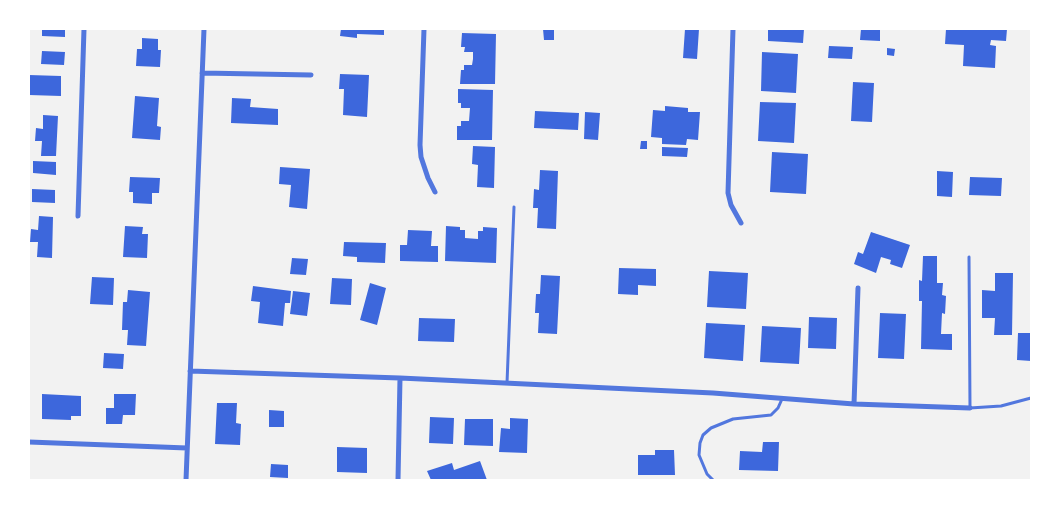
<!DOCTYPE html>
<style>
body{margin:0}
#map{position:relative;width:1060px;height:509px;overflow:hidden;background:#f2f2f2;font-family:"Public Sans",sans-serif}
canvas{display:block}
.frame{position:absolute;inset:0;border:30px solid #fff;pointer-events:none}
</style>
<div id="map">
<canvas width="1060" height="509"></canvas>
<div class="frame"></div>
</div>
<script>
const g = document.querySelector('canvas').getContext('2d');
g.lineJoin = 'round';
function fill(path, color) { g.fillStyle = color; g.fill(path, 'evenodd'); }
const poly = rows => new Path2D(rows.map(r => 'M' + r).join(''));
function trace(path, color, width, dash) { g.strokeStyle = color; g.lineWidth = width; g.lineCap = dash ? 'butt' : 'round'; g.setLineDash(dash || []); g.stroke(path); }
fill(poly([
 [42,29,65,29,65,37,42,36],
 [341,29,384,29,384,35,357,34,357,38,340,36],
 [543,29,554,29,554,40,544,40],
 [685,29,699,29,697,59,683,58],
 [768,29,804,29,803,43,768,41],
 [861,29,880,29,880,41,860,40],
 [946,29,1007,29,1006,41,991,40,990,45,996,46,995,68,963,66,964,45,945,44],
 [462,33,496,34,495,84,460,84,461,70,464,70,464,65,472,65,473,59,473,52,464,52,465,47,461,47],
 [142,38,158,39,158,50,161,50,160,67,136,66,137,49,142,49],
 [829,46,853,47,852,59,828,58],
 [887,48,895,49,894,56,887,55],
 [42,51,65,52,64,65,41,64],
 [762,52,798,54,796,93,761,91],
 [340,74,369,75,367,117,343,115,344,89,339,89],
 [29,75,61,76,61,96,29,95],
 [853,82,874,83,872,122,851,121],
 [458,89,493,90,492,140,457,140,457,126,461,126,461,121,469,121,470,108,461,108,461,103,458,103],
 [135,96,159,98,157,126,161,127,160,140,132,138],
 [232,98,251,99,250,107,278,109,278,125,231,123],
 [760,102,796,103,794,143,758,141],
 [665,106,688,108,688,112,700,112,698,140,687,139,686,145,662,144,662,138,651,137,653,110,665,111],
 [535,111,579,113,578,130,534,128],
 [585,112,600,113,598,140,584,139],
 [43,115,58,116,56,156,41,156,42,141,35,141,36,128,43,129],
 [641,141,647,141,647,149,640,149],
 [473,146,495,147,494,188,477,187,478,165,472,164],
 [662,147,688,148,687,157,662,156],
 [772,152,808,154,806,194,770,192],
 [33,161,56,162,56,175,33,173],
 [280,167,310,169,307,209,289,207,291,185,279,184],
 [540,170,558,171,556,229,537,228,538,208,533,208,534,189,539,190],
 [937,171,953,172,952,197,937,196],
 [130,177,160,178,159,193,152,193,152,204,133,203,133,192,129,192],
 [970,177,1002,178,1001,196,969,195],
 [32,189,55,190,55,203,32,202],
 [39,216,53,217,52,258,37,257,38,242,30,242,31,229,38,230],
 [125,226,143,227,142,234,148,234,147,258,123,257],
 [446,226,460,227,460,230,465,230,465,238,478,239,478,231,483,231,483,227,497,228,496,263,445,261],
 [408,230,432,231,431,246,438,246,438,262,400,261,400,245,407,245],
 [871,232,910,245,902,268,890,264,891,260,881,257,876,273,854,264,858,252,863,254],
 [344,242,386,243,385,263,357,262,357,257,343,256],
 [923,256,937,256,937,283,943,283,942,295,946,296,945,314,942,313,941,334,952,334,952,350,921,349,922,301,919,301,919,280,922,281],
 [292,258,308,259,306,275,290,274],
 [619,268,656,269,656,286,638,285,638,295,618,294],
 [709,271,748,273,746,309,707,307],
 [995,273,1013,273,1012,335,994,335,995,318,982,318,982,290,995,291],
 [541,275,560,276,557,334,538,333,539,313,535,313,536,294,540,294],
 [92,277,114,278,113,305,90,304],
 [332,278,352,279,351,305,330,304],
 [370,283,386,288,377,325,360,320],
 [253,286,291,291,290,303,285,303,283,326,258,323,260,302,251,301],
 [128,290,150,292,146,346,127,345,128,330,122,330,123,302,127,302],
 [293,291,310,293,307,316,290,314],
 [880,313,906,314,904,359,878,358],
 [809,317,837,318,836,349,808,348],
 [419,318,455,319,454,342,418,341],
 [706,323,745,325,743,361,704,358],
 [762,326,801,328,799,364,760,362],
 [1018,333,1031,333,1031,361,1017,360],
 [104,353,124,354,123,369,103,368],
 [42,394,81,396,81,416,71,416,71,420,42,419],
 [114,394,136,394,135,415,123,415,122,424,106,424,106,408,114,408],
 [217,403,237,403,236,423,241,424,240,445,215,444],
 [269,410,284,411,284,427,269,427],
 [430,417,454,418,453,444,429,443],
 [510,418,528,419,527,453,499,452,501,428,510,429],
 [465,419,493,419,493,446,464,445],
 [763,442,779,442,778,471,739,470,740,451,762,452],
 [337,447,367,448,367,473,337,472],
 [655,450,674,450,675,475,638,475,638,455,655,455],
 [480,461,487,480,431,480,427,471,452,463,454,470],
 [271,464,288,465,288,478,270,477]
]), '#3d67dc');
trace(poly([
 [969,257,970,408,1001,406,1031,398],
 [507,383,514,207],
 [713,480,707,474,699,455,700,443,703,435,711,428,733,419,771,415,778,408,782,399]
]), '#5277de', 3);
trace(poly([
 [424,29,420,145,421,157,428,178,435,192],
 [733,29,728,193,731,205,741,223],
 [202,73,311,75],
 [78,216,84,29],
 [190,371,400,378,713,393,854,404,970,408],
 [854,404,858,288],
 [29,442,187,448],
 [186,480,204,29],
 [398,480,400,378]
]), '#5277de', 5);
</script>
